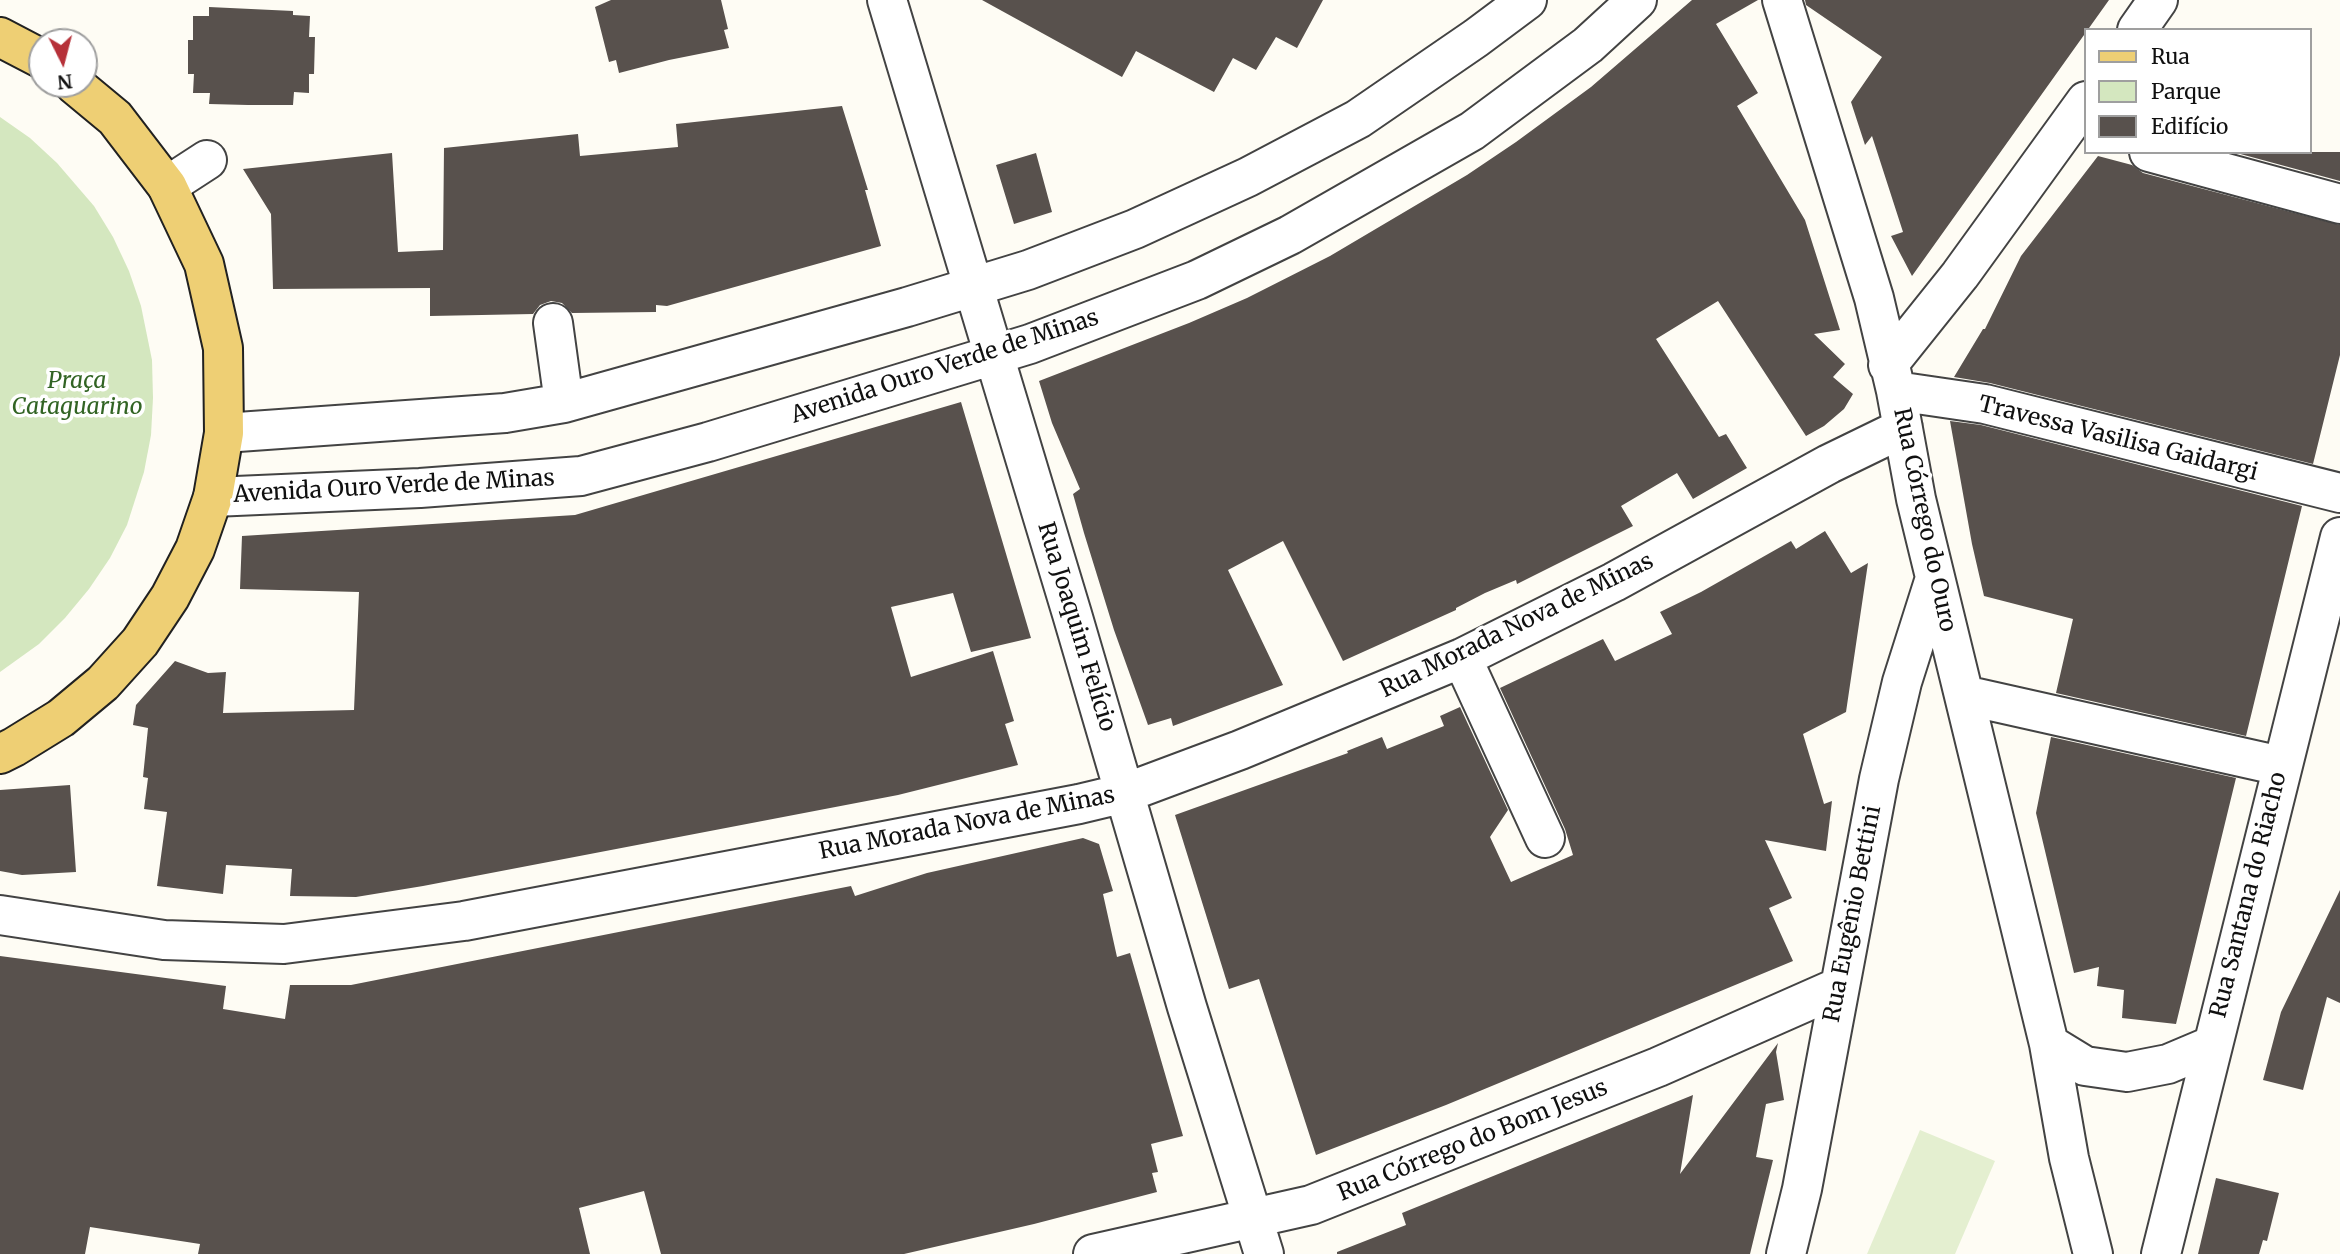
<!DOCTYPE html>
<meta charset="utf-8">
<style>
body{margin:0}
#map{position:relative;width:2340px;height:1254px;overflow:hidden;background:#fefcf4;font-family:Merriweather,serif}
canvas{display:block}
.legend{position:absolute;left:2084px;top:28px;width:228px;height:126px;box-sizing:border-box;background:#fff;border:2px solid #9f9f9f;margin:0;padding:9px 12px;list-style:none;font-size:21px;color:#101010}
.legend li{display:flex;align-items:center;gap:14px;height:35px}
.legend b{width:35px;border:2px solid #9f9f9f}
.north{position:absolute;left:28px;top:28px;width:70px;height:70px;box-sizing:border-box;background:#fff;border:2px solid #9f9f9f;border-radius:50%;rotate:174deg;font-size:19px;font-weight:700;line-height:28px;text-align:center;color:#101010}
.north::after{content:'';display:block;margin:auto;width:24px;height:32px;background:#b63139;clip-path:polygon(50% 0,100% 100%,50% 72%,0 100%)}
</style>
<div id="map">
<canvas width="2340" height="1254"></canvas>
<ul class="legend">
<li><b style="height:9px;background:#eecf74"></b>Rua</li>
<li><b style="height:19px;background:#d4e7bf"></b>Parque</li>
<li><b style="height:19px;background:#58514d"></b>Edifício</li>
</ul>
<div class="north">N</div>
</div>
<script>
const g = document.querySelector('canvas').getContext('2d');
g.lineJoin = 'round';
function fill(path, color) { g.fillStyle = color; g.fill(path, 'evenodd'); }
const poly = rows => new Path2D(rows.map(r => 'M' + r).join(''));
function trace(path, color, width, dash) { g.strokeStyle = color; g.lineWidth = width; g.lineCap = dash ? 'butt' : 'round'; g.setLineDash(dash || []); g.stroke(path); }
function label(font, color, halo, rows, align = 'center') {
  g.font = font + ' Merriweather,serif'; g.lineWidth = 7; g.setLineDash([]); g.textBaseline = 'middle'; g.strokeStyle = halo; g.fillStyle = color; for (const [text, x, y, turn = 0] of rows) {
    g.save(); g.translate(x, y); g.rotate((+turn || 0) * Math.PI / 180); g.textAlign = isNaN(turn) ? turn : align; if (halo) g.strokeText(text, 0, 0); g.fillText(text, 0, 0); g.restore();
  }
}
fill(poly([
 [0,117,30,138,57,163,94,206,113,237,129,271,141,306,152,360,153,398,151,435,144,472,127,525,110,558,89,589,65,618,39,644,0,672]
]), '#d4e7bf');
fill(poly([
 [1920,1130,1995,1161,1955,1254,1867,1254]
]), '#e4efd0');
fill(poly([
 [611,0,721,0,728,29,724,30,729,48,669,60,619,73,616,60,609,62,595,7],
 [982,0,1323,0,1297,48,1276,37,1256,70,1233,58,1214,92,1136,51,1122,77],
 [1692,0,1758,0,1716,24,1758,93,1737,106,1805,220,1840,330,1814,334,1845,364,1833,377,1853,394,1844,409,1824,426,1806,436,1718,301,1656,339,1719,437,1726,434,1747,468,1693,499,1677,473,1621,506,1633,526,1517,584,1516,580,1485,593,1456,608,1456,610,1343,661,1283,541,1228,570,1283,685,1173,726,1171,718,1148,725,1114,630,1084,533,1073,494,1080,489,1052,423,1039,381,1189,323,1247,298,1330,256,1467,175,1516,142,1591,87],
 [1805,0,2109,0,1912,276,1891,236,1903,232,1872,136,1865,145,1851,102,1882,57,1806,5],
 [209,7,293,11,293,15,310,16,309,37,315,37,314,74,309,74,309,93,294,92,293,105,248,105,209,104,210,93,193,93,194,74,188,74,188,40,193,40,193,16,209,16],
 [842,106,868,190,865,190,881,246,667,306,656,305,656,312,572,313,562,303,551,301,540,305,533,314,430,316,430,288,273,289,271,214,243,169,392,153,398,252,443,250,444,148,578,134,580,156,678,147,676,124],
 [2233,152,2340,152,2340,181],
 [1036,153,1052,212,1014,224,996,165],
 [2098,156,2132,165,2143,173,2340,225,2340,355,2313,464,1990,383,1954,377,1983,329,1985,329,2021,256],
 [961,402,1031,638,971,652,953,593,891,607,911,677,993,651,1014,721,1005,724,1018,765,898,795,423,886,356,897,290,896,292,869,226,865,223,894,157,886,167,812,144,809,148,778,143,777,148,728,133,725,136,705,175,661,208,673,226,672,223,713,354,710,359,592,240,589,242,536,575,515],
 [1950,421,1981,425,2302,506,2246,736,2056,693,2073,619,1984,596,1972,544],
 [1825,531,1851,573,1868,563,1846,712,1803,734,1824,804,1832,801,1826,851,1765,840,1792,898,1769,908,1793,961,1446,1105,1316,1155,1259,979,1229,989,1175,815,1348,753,1347,751,1382,737,1387,749,1444,726,1440,716,1460,707,1508,810,1490,837,1511,882,1573,855,1565,829,1500,688,1603,639,1615,661,1672,634,1660,612,1701,592,1791,541,1796,549],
 [2051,737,2236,778,2176,1024,2122,1018,2124,990,2097,986,2099,967,2074,973,2036,813],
 [70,785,76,872,22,875,0,871,0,790],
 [1083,838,1099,844,1113,891,1103,894,1117,957,1130,953,1183,1136,1151,1144,1158,1172,1152,1173,1157,1192,1034,1224,904,1254,661,1254,644,1191,579,1208,590,1254,198,1254,200,1244,90,1227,85,1254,0,1254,0,956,226,986,223,1009,285,1019,290,985,351,985,851,886,855,896,927,873],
 [2340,890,2340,1003,2327,997,2303,1090,2263,1080,2281,1012],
 [1778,1043,1776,1052,1784,1100,1766,1104,1756,1157,1773,1160,1750,1254,1337,1254,1337,1252,1406,1225,1402,1213,1693,1095,1680,1174],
 [2216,1178,2279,1193,2267,1241,2263,1240,2259,1254,2198,1254]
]), '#58514d');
const minor = poly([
 [887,0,1072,614,1187,1007,1264,1254],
 [1782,0,1874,298,1896,391,1916,499,2049,1044,2069,1158,2093,1254],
 [2137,30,2158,0],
 [2149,152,2340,204],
 [167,186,207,160],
 [553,323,564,403],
 [1888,365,1960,275,2086,101],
 [1896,391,1985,404,2340,493],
 [224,433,505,413,564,403,907,307,1028,270,1135,229,1248,177,1358,119,1476,38,1527,0],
 [213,497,420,488,581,476,708,442,1030,344,1197,280,1290,235,1472,131,1588,45,1637,0],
 [1462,658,1545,838],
 [1964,695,2281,766],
 [0,915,164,940,284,944,464,921,1079,804,1125,793,1240,750,1462,658,1614,582,1829,464,1903,428],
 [2049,1044,2085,1066,2127,1072,2168,1064,2213,1045],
 [1093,1254,1311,1205,1658,1067,1839,987],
 [1786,1254,1802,1189,1879,779,1902,682,1935,578],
 [2161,1254,2340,537]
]);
const major = poly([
 [0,37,42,59],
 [0,754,14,747,61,718,103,683,140,642,170,597,195,549,213,497,224,433,223,348,204,264,167,186,115,118,74,84]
]);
trace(minor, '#434343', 42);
trace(major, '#212121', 42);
trace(minor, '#fff', 38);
trace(major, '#eecf74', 38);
label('23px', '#101010', '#fff', [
 ["Avenida Ouro Verde de Minas",945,367,-18],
 ["Travessa Vasilisa Gaidargi",2118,439,14],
 ["Avenida Ouro Verde de Minas",394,487,-3],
 ["Rua Córrego do Ouro",1924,520,78],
 ["Rua Morada Nova de Minas",1517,626,-26],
 ["Rua Joaquim Felício",1076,627,73],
 ["Rua Morada Nova de Minas",967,824,-11],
 ["Rua Santana do Riacho",2249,895,-76],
 ["Rua Eugênio Bettini",1853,914,-79],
 ["Rua Córrego do Bom Jesus",1473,1141,-22]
]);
label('italic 23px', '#326424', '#fff', [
 ["Praça",77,381],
 ["Cataguarino",77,407]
]);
</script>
